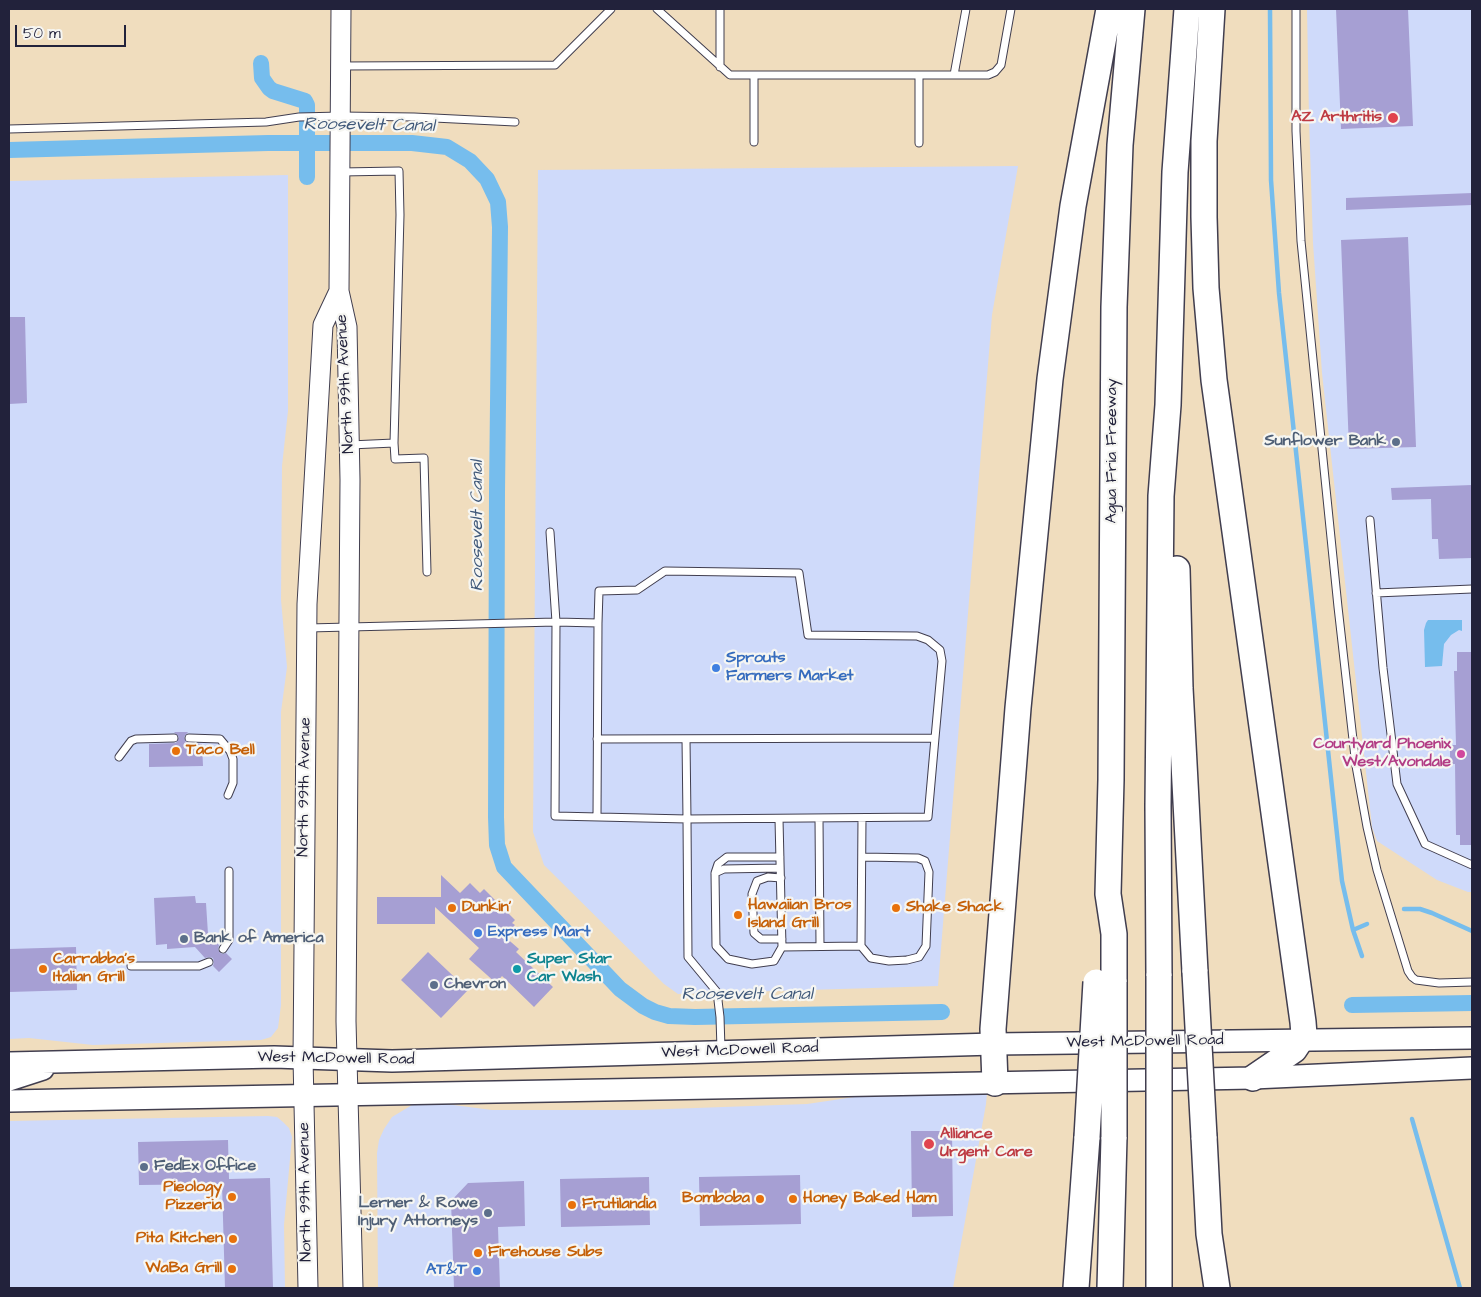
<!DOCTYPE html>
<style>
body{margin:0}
#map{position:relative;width:1481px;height:1297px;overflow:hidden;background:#f0ddbe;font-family:"Architects Daughter",sans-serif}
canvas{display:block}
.frame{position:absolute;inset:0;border:10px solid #22223b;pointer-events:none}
.scale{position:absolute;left:15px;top:25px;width:111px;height:22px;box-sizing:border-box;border:2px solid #22223b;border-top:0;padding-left:6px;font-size:15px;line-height:18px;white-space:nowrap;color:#22223b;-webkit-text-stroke:4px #f6f6f2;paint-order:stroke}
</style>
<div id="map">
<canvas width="1481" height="1297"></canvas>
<div class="frame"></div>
<div class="scale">50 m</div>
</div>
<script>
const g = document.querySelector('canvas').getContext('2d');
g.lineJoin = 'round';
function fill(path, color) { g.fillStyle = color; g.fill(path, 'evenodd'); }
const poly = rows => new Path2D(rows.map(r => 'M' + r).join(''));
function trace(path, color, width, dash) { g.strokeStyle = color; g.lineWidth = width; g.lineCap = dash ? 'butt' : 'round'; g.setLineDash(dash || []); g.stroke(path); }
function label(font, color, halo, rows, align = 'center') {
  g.font = font + ' "Architects Daughter",sans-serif'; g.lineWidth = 4.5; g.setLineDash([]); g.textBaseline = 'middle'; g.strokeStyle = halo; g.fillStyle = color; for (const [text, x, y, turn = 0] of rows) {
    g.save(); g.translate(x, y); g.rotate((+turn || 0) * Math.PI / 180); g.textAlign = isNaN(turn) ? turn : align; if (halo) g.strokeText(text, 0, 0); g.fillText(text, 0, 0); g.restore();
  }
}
fill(poly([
 [1307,9,1472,9,1472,892,1468,892,1437,880,1377,841,1372,827,1322,373,1313,243,1309,118],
 [1018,166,992,315,938,986,678,994,664,984,544,865,533,832,538,170],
 [288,175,288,411,282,466,281,600,287,667,281,712,281,1005,278,1028,271,1037,261,1040,93,1045,29,1038,9,1039,9,181],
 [987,1093,986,1104,953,1288,378,1288,377,1153,379,1140,384,1129,392,1117,412,1105,424,1103,438,1103,492,1110,640,1110,807,1104,868,1095],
 [268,1116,277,1117,283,1122,289,1128,292,1137,284,1225,285,1288,9,1288,9,1121]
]), '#cfdafa');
fill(poly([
 [1428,620,1462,620,1462,631,1459,630,1451,635,1444,644,1442,666,1425,667,1424,630,1426,623]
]), '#76bded');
trace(poly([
 [1270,9,1271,180,1279,293,1342,881,1353,930,1362,956],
 [1404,909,1420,909,1432,913,1472,931],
 [1353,930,1367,924],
 [1412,1119,1460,1288]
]), '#76bded', 4.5);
trace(poly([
 [261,63,262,78,269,88,273,91,305,101,307,105,307,177],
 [9,150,268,143,412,143,447,147,470,161,487,179,498,202,500,227,497,492,496,817,497,845,504,867,620,989,643,1006,655,1012,669,1016,695,1017,942,1012],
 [1352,1005,1472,1003]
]), '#76bded', 16);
fill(poly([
 [1336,9,1408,9,1413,126,1341,129],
 [1472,193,1472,205,1346,210,1346,198],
 [1408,237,1416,447,1349,449,1341,240],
 [9,317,25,317,27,403,9,404],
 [1472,485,1472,558,1439,559,1438,539,1432,539,1431,499,1392,500,1391,488],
 [1457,652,1472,652,1472,845,1460,845,1460,835,1456,835,1455,764,1450,764,1450,745,1456,745,1454,671,1457,671],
 [174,732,188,732,184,737,186,742,202,744,203,766,149,767,149,744,176,743,179,737],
 [441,875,460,893,470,883,480,893,484,889,515,920,512,923,515,925,504,936,519,949,516,952,553,987,534,1007,502,976,496,983,469,959,479,948,435,907,435,924,377,924,377,897,441,897],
 [195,896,196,903,206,903,208,934,219,945,218,949,220,953,223,954,226,953,232,959,219,972,213,966,214,962,213,958,209,957,205,958,195,947,167,949,167,944,156,945,154,898],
 [76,947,77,990,9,992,9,949],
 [428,952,468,990,441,1018,401,980],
 [911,1131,952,1131,953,1216,912,1217],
 [228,1140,229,1179,270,1178,273,1288,225,1288,222,1184,139,1185,138,1142],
 [800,1175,801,1224,700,1226,699,1177],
 [649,1177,650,1225,561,1227,560,1179],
 [524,1181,525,1226,498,1227,500,1288,454,1288,451,1201,468,1183]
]), '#a69fd3');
const service = poly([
 [657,9,730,75,988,75,995,72,1001,65,1011,9],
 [720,9,720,67],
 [1296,9,1296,131,1301,241,1338,607,1356,766,1367,827,1377,870,1408,971,1412,977,1416,980,1439,983,1472,982],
 [341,66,555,65,611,9],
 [754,75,754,142],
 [919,75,919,143],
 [954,75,966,9],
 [9,129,266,122,299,117,341,116,414,117,515,122],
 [341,172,399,171,400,215,394,443],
 [350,445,394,443,395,459,424,458,427,572],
 [1370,520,1383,668,1397,784,1425,844,1472,865],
 [550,532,556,622,598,623,597,817],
 [1376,593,1472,589],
 [598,623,599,591,637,590,665,571,799,573,808,635,917,636,928,640,940,650,942,661,935,738],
 [308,628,556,622,555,816,687,819,688,957,717,992,720,1017,721,1049],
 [189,738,220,739,230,751,233,759,233,783,228,795],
 [597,739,935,738,928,817,687,819,686,739],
 [119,757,131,741,136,739,174,738],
 [819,818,820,946],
 [862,818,861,946,871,958,889,961,907,960,919,957,926,946,929,872,925,861,918,858,863,857],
 [779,819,782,947,861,946],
 [780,868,724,869,715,873,716,946,728,959,752,964,774,961,782,947],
 [715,873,718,864,727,857,780,857],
 [781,878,768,877,757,881,752,894,754,933,761,939,782,939],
 [223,949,229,940,229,871],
 [131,966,199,966,209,962]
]);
const secondary = poly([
 [341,9,339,291,347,327,350,480,346,1021,353,1288],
 [308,1288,303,1058,307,604,323,325,339,291]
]);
const primary = poly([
 [9,1063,274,1057,392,1061,994,1044,1472,1038],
 [9,1080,43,1069],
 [9,1101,1253,1078,1472,1068]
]);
const motorway = poly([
 [1212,9,1204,141,1204,217,1206,288,1214,380,1303,1022,1304,1035,1294,1050,1253,1078],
 [1177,569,1180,688,1195,972],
 [1159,976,1158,806,1161,496,1168,405,1175,172,1187,9],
 [1114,982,1114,934,1108,894,1111,780,1114,307,1120,145,1132,9],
 [995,1083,993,1029,1018,708,1050,379,1073,206,1109,9],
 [1204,1137,1209,1234,1217,1288],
 [1076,1288,1087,1137],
 [1110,1288,1114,1137]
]);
trace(service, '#413e4f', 9);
trace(secondary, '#413e4f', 21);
trace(primary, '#413e4f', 24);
trace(motorway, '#413e4f', 28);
trace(service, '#fff', 7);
trace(secondary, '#fff', 19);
trace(primary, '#fff', 21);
trace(motorway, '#fff', 25);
const motorwayBridge = poly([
 [1195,972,1204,1137],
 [1159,976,1159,1288],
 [1087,1137,1096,982],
 [1114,1137,1114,982]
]);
trace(motorwayBridge, '#413e4f', 28, []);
trace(motorwayBridge, '#fff', 25);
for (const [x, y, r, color] of [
 [1393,118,6,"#e0444e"],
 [1396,442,5,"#5c6f8a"],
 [716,668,5,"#3f7fe0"],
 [176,751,5,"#e8710a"],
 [1461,754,5,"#d1479c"],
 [452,908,5,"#e8710a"],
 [896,908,5,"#e8710a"],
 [738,915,5,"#e8710a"],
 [478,933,5,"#3f7fe0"],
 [184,939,5,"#5c6f8a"],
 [43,969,5,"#e8710a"],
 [517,969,5,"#0f9aa8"],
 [434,985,5,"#5c6f8a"],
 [929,1144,6,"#e0444e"],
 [144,1167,5,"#5c6f8a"],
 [232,1197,5,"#e8710a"],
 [760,1199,5,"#e8710a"],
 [793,1199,5,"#e8710a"],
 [572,1205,5,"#e8710a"],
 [488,1213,5,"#5c6f8a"],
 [233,1239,5,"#e8710a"],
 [478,1253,5,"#e8710a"],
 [232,1269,5,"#e8710a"],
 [477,1271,5,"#3f7fe0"]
]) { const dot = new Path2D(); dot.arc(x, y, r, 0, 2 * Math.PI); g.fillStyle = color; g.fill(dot); trace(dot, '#f6f6f2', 2); }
label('bold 16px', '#be3a42', '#f6f6f2', [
 ["AZ Arthritis",1382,118],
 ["Alliance",940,1135,"left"],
 ["Urgent Care",940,1153,"left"]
], 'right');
label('16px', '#22223b', '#f6f6f2', [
 ["North 99th Avenue",346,384,-93],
 ["Agua Fria Freeway",1113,451,-90],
 ["North 99th Avenue",305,787,-89],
 ["West McDowell Road",1145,1042,-1],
 ["West McDowell Road",740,1051,-2],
 ["West McDowell Road",336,1059,1],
 ["North 99th Avenue",306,1192,-91]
]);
label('bold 16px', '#4e5e75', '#f6f6f2', [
 ["Sunflower Bank",1386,442,"right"],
 ["Bank of America",194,939],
 ["Chevron",444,985],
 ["FedEx Office",154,1167],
 ["Lerner & Rowe",478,1204,"right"],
 ["Injury Attorneys",478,1222,"right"]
], 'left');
label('bold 16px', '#366cbe', '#f6f6f2', [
 ["Sprouts",726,659],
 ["Farmers Market",726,677],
 ["Express Mart",488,933],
 ["AT&T",467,1271,"right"]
], 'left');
label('bold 16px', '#b23c85', '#f6f6f2', [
 ["Courtyard Phoenix",1451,745],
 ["West/Avondale",1451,763]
], 'right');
label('bold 16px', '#c56008', '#f6f6f2', [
 ["Taco Bell",186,751],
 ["Hawaiian Bros",748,906],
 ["Island Grill",748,924],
 ["Dunkin'",462,908],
 ["Shake Shack",906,908],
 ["Carrabba's",53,960],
 ["Italian Grill",53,978],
 ["Pieology",222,1188,"right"],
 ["Pizzeria",222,1206,"right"],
 ["Bomboba",750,1199,"right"],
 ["Honey Baked Ham",803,1199],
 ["Frutilandia",582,1205],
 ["Pita Kitchen",223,1239,"right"],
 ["Firehouse Subs",488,1253],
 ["WaBa Grill",222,1269,"right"]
], 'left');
label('bold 16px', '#0d838f', '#f6f6f2', [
 ["Super Star",527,960],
 ["Car Wash",527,978]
], 'left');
label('italic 18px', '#3f5879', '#f6f6f2', [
 ["Roosevelt Canal",369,126,1],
 ["Roosevelt Canal",478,526,-90],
 ["Roosevelt Canal",747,995]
]);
</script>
